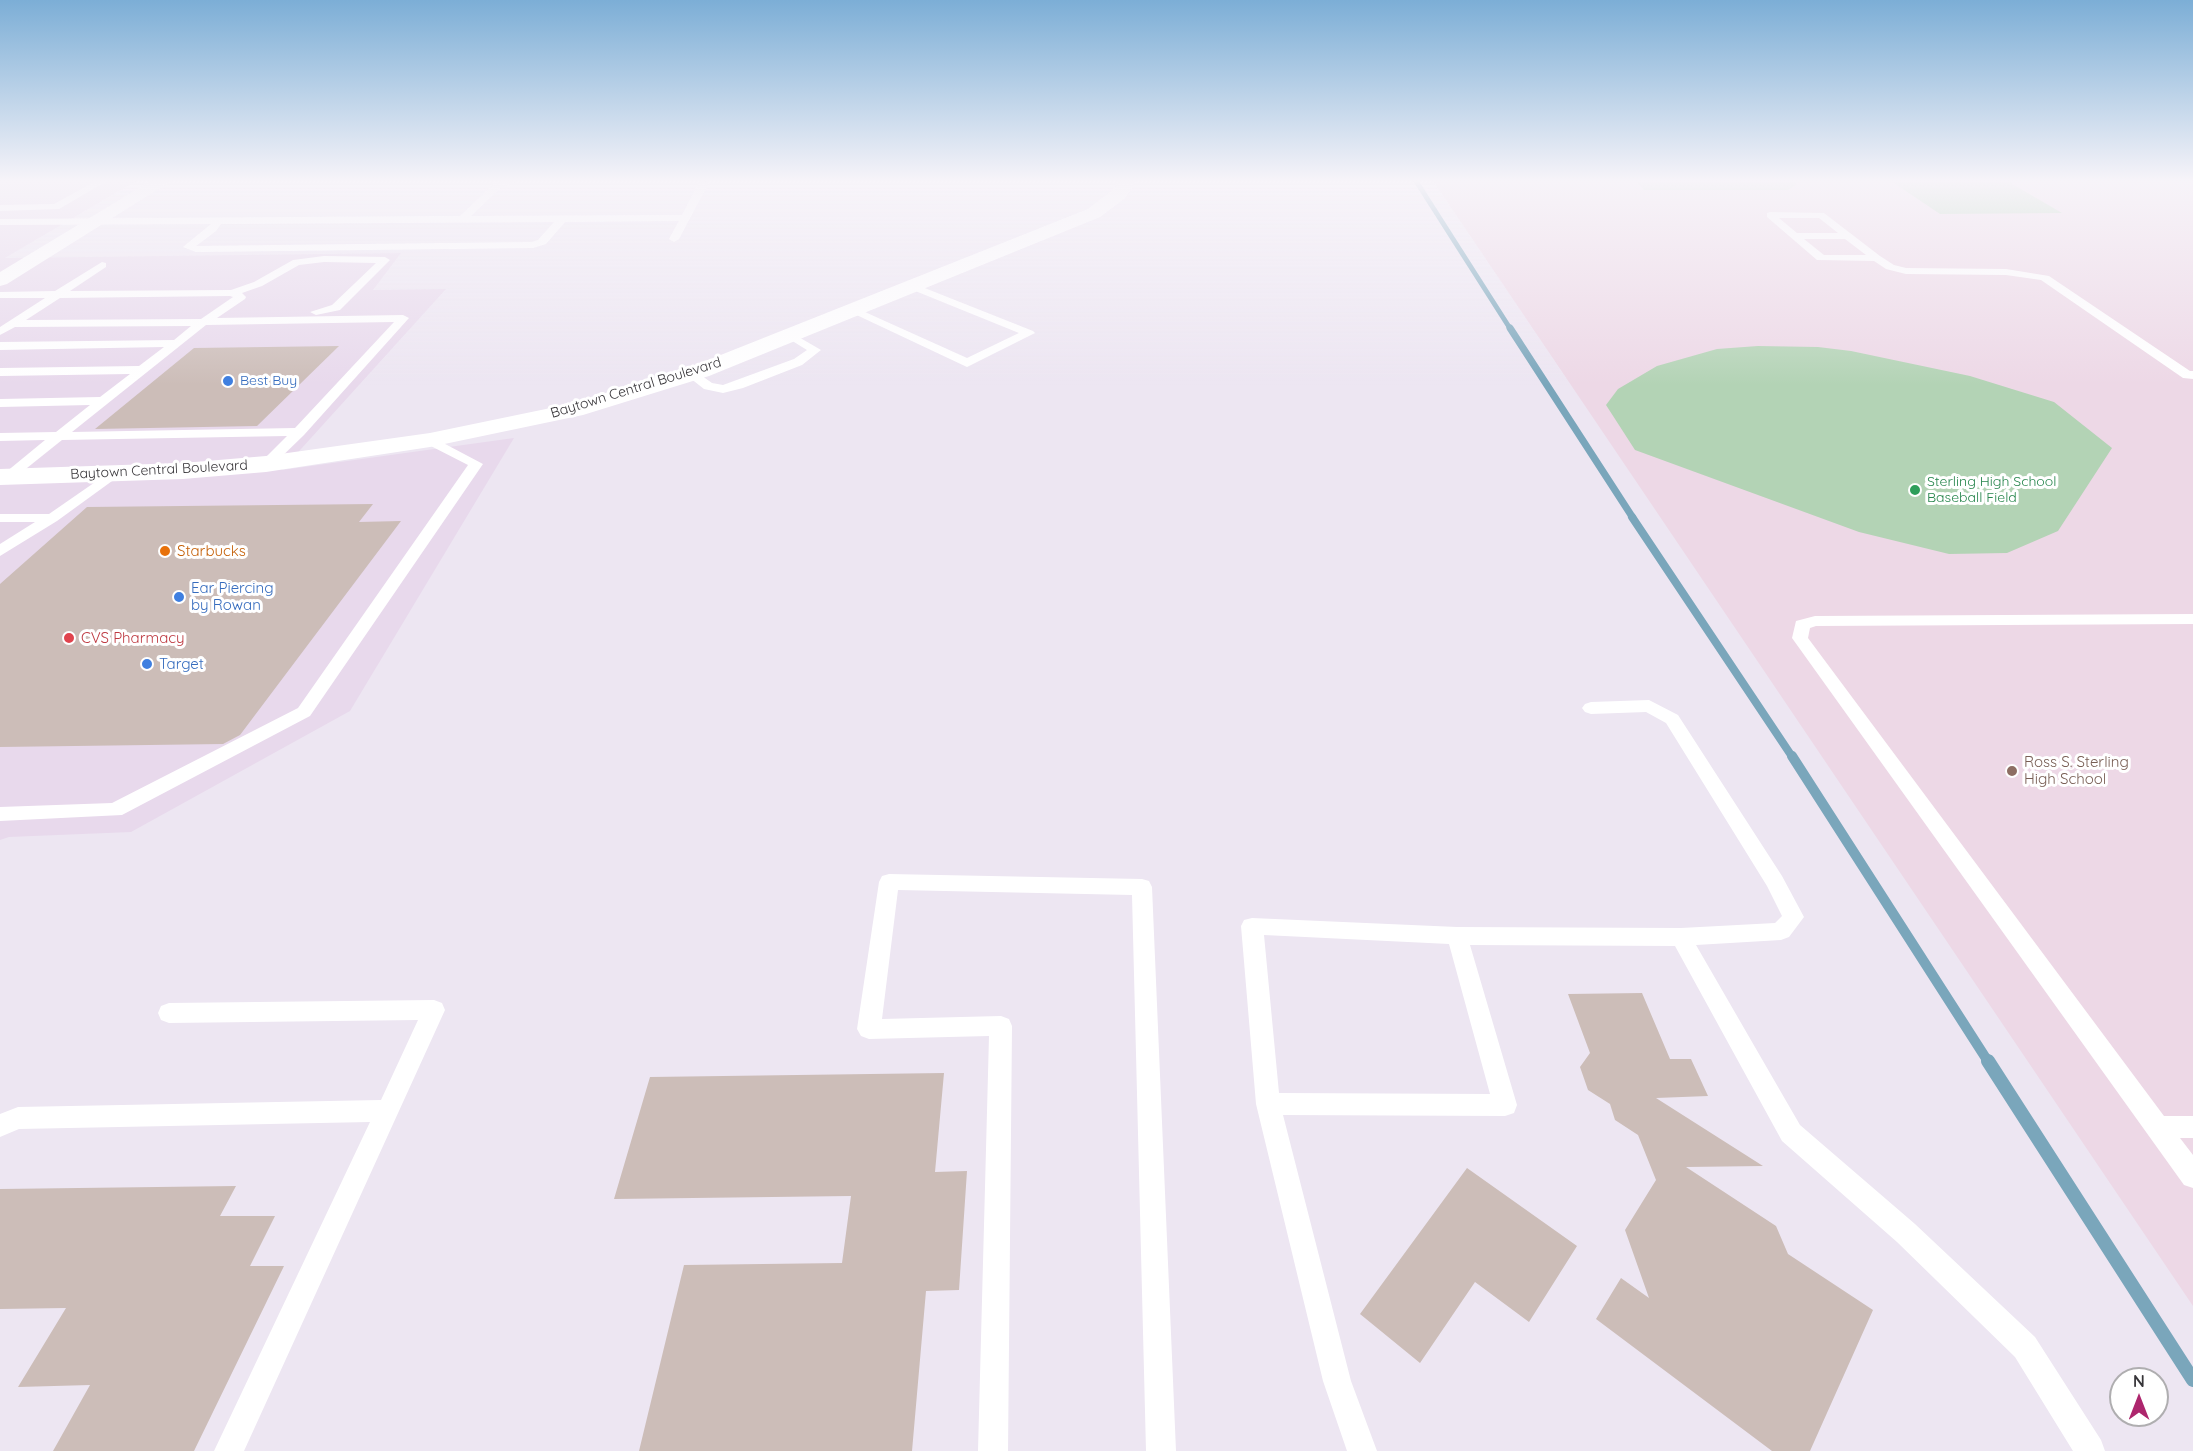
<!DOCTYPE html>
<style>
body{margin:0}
#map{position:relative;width:2193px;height:1451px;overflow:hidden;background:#ede6f2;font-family:Quicksand,sans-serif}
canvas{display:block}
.north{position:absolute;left:2109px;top:1367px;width:60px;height:60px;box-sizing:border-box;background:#fff;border:2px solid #afaeb0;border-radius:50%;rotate:0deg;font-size:16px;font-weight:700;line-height:24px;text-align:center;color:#373539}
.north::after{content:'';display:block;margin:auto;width:21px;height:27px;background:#ad266d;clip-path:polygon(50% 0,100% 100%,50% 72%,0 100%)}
</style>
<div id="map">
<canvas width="2193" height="1451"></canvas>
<div class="north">N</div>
</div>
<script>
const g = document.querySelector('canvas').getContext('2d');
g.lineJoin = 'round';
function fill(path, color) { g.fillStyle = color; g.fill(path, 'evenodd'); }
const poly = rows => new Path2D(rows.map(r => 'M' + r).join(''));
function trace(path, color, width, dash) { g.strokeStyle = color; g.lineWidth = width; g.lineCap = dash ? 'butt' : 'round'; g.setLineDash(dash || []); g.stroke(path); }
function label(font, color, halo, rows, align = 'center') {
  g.font = font + ' Quicksand,sans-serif'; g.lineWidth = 6; g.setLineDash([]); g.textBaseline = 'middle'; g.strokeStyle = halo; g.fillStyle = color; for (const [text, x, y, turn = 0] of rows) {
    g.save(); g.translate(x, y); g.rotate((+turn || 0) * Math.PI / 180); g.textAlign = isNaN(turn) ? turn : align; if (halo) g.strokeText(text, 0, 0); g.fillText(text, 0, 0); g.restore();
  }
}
fill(poly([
 [0,181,136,181,5,258,401,253,373,290,446,289,282,470,514,438,350,711,131,832,9,837,0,840]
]), '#e8d9ec');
fill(poly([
 [1433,181,2193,181,2193,1306,1471,237]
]), '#edd8e6');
fill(poly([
 [1636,181,1793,181,1797,184,1788,190,1644,190],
 [1891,181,2007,181,2062,213,1940,214],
 [1758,346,1818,347,1851,351,1970,376,2054,402,2112,448,2058,531,2007,553,1949,554,1859,532,1635,450,1606,405,1618,389,1657,366,1717,349]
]), '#b3d3b5');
trace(poly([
 [1416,181,1511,330]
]), '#7aa6bb', 5);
trace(poly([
 [1510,328,1633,518]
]), '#7aa6bb', 7);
trace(poly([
 [1632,517,1793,758]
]), '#7aa6bb', 8);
trace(poly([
 [1792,756,1989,1063]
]), '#7aa6bb', 10);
trace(poly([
 [1988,1061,2193,1380]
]), '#7aa6bb', 14);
fill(poly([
 [339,346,257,426,95,429,194,348],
 [373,504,359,522,401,521,240,735,223,744,0,747,0,584,87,507],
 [1642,993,1670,1059,1691,1059,1708,1096,1656,1098,1763,1166,1686,1167,1776,1226,1788,1254,1873,1310,1810,1451,1772,1451,1596,1319,1621,1278,1649,1298,1625,1230,1656,1180,1638,1135,1615,1120,1610,1104,1588,1090,1580,1067,1590,1053,1568,994],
 [944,1073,935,1172,967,1171,959,1290,926,1291,912,1451,639,1451,684,1265,842,1263,851,1196,614,1199,650,1077],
 [1467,1168,1577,1246,1529,1322,1475,1282,1420,1363,1360,1314],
 [236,1186,220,1216,275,1216,250,1266,284,1266,194,1451,53,1451,90,1385,18,1387,66,1308,0,1309,0,1189]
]), '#ccbdb8');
fill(poly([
 [96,181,107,181,59,209,0,211,0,205,54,204,96,181],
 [502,181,518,181,501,187,471,216,682,215,700,181,709,182,679,239,674,242,669,239,679,221,565,222,546,244,533,248,196,252,183,247,211,224,0,225,0,219,460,216,495,183,502,181],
 [554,222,538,240,532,242,196,246,216,231,221,224,554,222],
 [1770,212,1824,213,1880,256,1894,265,1906,268,2006,269,2049,276,2190,371,2193,371,2193,379,2183,378,2041,280,2006,275,1906,274,1886,269,1874,261,1817,260,1767,217,1767,213,1770,212],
 [1779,218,1819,218,1838,233,1797,233,1779,218],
 [1804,239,1845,239,1866,255,1824,255,1804,239],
 [324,256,385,257,390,260,340,310,316,315,310,312,332,305,376,263,324,262,299,265,262,286,242,293,246,297,245,299,217,318,403,315,409,318,304,435,271,467,261,467,259,464,287,436,62,440,12,480,7,481,0,477,45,440,0,441,0,433,56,432,90,405,0,407,0,399,100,397,130,374,0,376,0,368,139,366,164,347,0,350,0,342,174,340,191,326,15,327,0,335,0,327,45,298,0,298,0,292,55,291,102,262,106,263,106,267,70,291,231,290,254,282,293,260,324,256],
 [230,296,233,297,201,319,26,320,60,298,230,296],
 [394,322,295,428,72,432,206,325,394,322],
 [912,283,1033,331,1035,333,967,367,846,310,848,308,856,308,967,358,1019,333,908,288,908,284,912,283],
 [790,332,821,350,802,365,743,388,723,393,704,389,685,374,691,370,695,371,712,383,723,385,794,359,807,350,786,337,784,335,790,332],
 [430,436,483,464,310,716,122,815,0,821,0,807,112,803,298,708,468,465,425,443,423,440,425,437,430,436],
 [114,469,121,473,119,476,57,521,0,556,0,544,35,522,0,522,0,514,49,514,114,469],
 [2193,614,2193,624,1816,626,1810,628,1808,638,2164,1116,2193,1116,2193,1138,2180,1138,2193,1155,2193,1188,2184,1185,1792,638,1796,621,1815,616,2193,614],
 [1649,700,1678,715,1782,876,1804,917,1789,937,1781,940,1696,945,1800,1125,1915,1224,2035,1337,2101,1440,2105,1451,2073,1451,2015,1357,1897,1242,1782,1141,1675,946,1470,945,1517,1105,1514,1113,1505,1116,1283,1115,1351,1381,1377,1451,1347,1451,1323,1381,1256,1104,1241,926,1244,920,1252,918,1457,927,1681,928,1775,923,1782,916,1767,886,1666,723,1646,712,1591,714,1585,712,1582,708,1585,704,1591,702,1649,700],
 [1264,935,1449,944,1490,1094,1279,1093,1264,935],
 [889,874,1142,879,1149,881,1152,887,1176,1451,1146,1451,1132,895,898,890,882,1019,1001,1016,1009,1019,1012,1026,1008,1451,978,1451,989,1036,869,1039,861,1036,857,1029,879,882,882,876,889,874],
 [434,1000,442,1003,445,1010,244,1451,214,1451,370,1122,19,1129,0,1137,0,1114,18,1107,381,1100,418,1020,169,1023,161,1020,158,1013,161,1006,169,1003,434,1000]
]), '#fff');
fill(poly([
 [1119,181,1136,181,1125,198,1100,217,709,376,583,415,430,447,266,472,183,479,0,485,0,469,183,463,266,456,430,433,570,404,693,366,1088,209,1113,190,1119,181]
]), '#fff');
fill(poly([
 [151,181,171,181,7,284,0,286,0,272,151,181]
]), '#fff');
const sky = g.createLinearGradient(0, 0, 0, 385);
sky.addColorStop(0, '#7caed6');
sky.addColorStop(0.47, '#f7f4f9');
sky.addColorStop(1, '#f7f4f900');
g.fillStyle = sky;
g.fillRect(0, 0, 2193, 385);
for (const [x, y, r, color] of [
 [228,381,6,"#3f7fe0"],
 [1915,490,6,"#2e9e5b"],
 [165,551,6,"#e8710a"],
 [179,597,6,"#3f7fe0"],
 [69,638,6,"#e0444e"],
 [147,664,6,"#3f7fe0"],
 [2012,771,6,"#8d6e63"]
]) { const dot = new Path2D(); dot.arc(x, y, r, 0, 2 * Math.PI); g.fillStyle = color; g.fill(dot); trace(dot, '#fff', 2); }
label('14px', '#366cbe', '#fff', [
 ["Best Buy",240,381]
], 'left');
label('14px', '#373539', '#fff', [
 ["Baytown Central Boulevard",636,388,-17],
 ["Baytown Central Boulevard",159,470,-3]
]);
label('14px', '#27864d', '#fff', [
 ["Sterling High School",1927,482],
 ["Baseball Field",1927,498]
], 'left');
label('15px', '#c56008', '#fff', [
 ["Starbucks",177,551]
], 'left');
label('15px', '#366cbe', '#fff', [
 ["Ear Piercing",191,588],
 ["by Rowan",191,605],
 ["Target",159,664]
], 'left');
label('15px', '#be3a42', '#fff', [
 ["CVS Pharmacy",81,638]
], 'left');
label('15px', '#785e54', '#fff', [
 ["Ross S. Sterling",2024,762],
 ["High School",2024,779]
], 'left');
</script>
